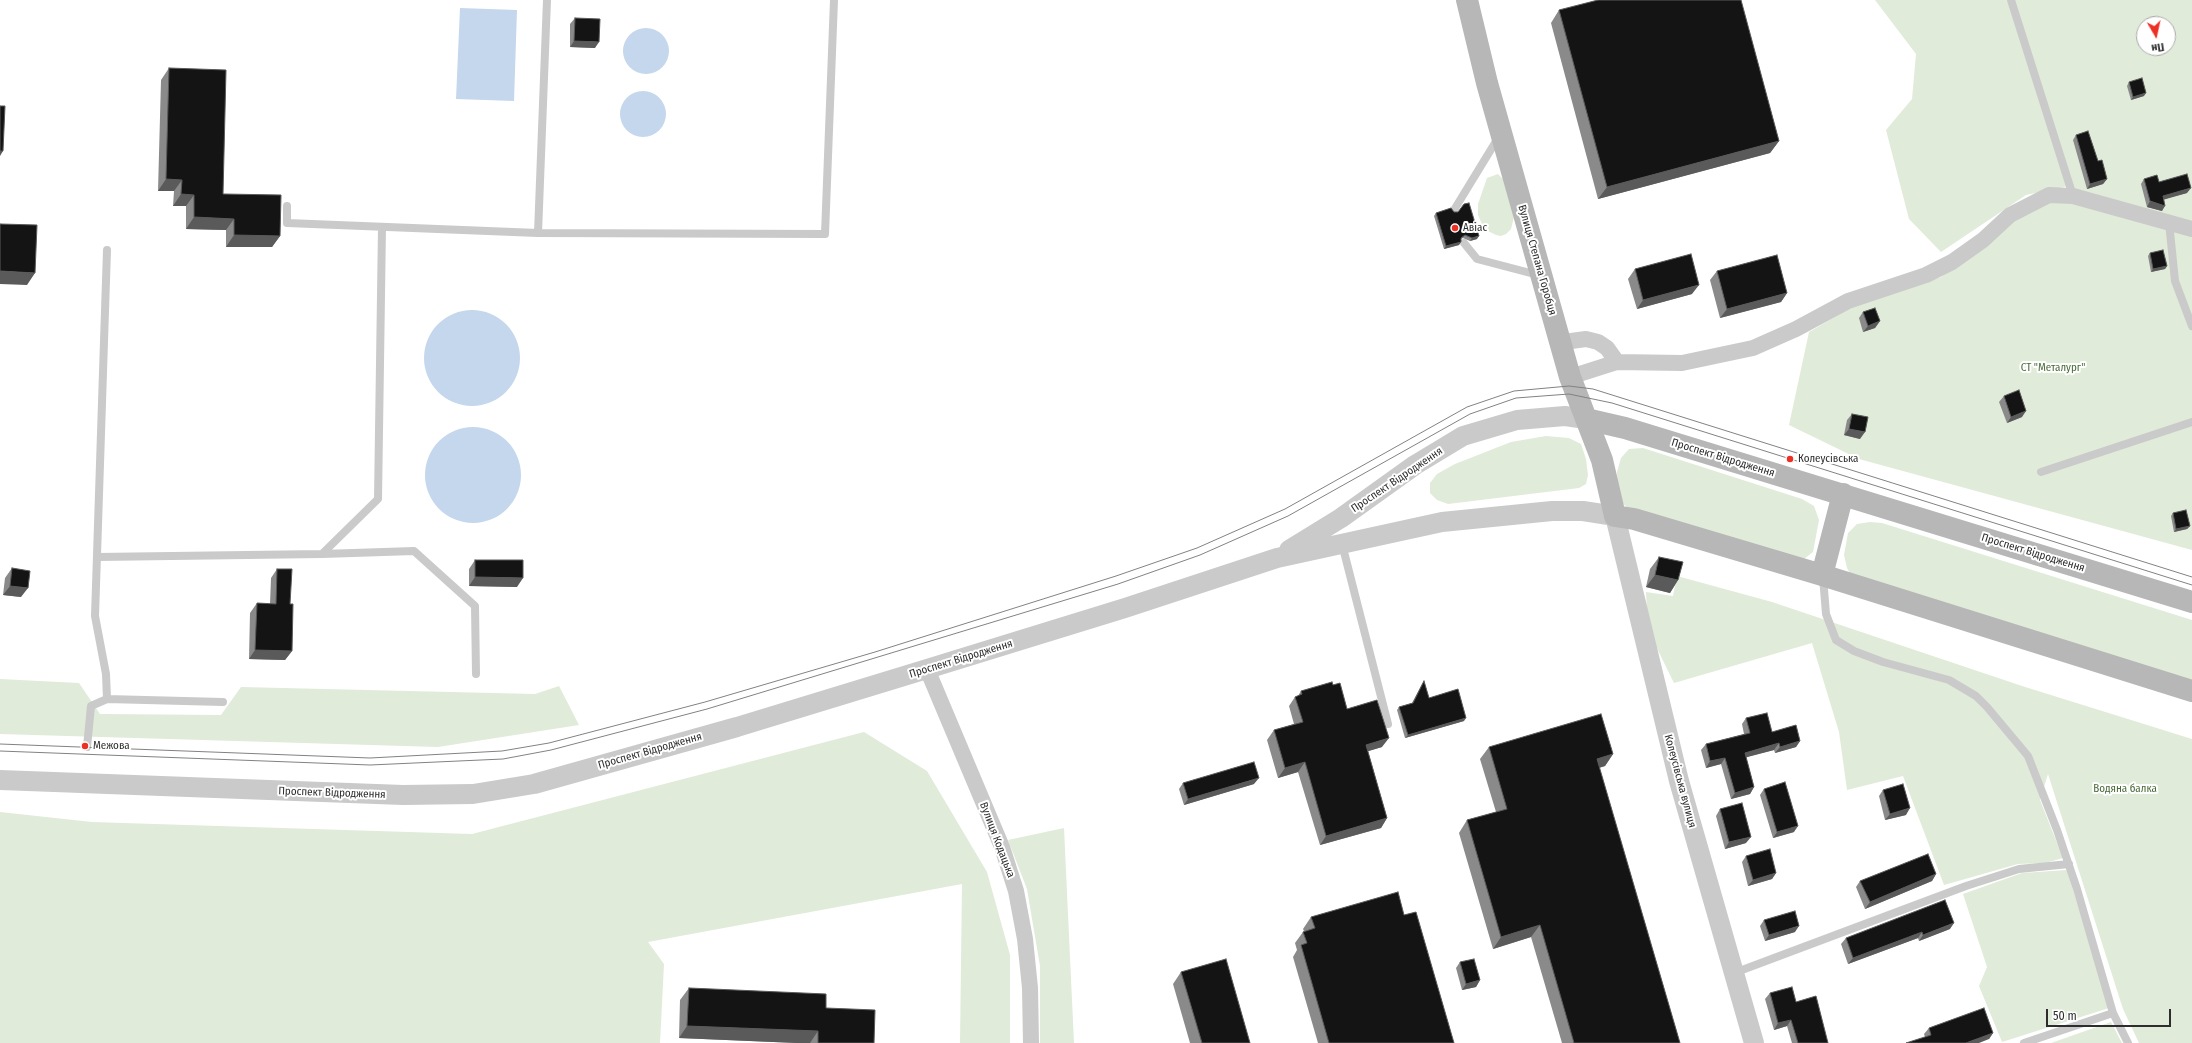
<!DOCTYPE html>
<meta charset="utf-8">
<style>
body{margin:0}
#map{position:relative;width:2192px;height:1043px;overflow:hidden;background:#fff;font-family:"Fira Sans Condensed",sans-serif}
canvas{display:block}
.north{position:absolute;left:2136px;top:16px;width:40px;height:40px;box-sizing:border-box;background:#fff;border:1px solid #ababab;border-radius:50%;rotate:171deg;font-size:11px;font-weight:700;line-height:16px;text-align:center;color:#2d2d2d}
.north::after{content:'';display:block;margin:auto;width:14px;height:18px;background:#ed3025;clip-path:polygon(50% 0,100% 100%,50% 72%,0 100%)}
.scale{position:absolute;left:2046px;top:1009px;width:125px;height:18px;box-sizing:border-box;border:2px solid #2d2d2d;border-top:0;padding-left:5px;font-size:12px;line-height:14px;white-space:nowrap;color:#2d2d2d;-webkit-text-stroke:3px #fff;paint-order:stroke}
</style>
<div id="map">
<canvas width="2192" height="1043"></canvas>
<div class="north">Пн</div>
<div class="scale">50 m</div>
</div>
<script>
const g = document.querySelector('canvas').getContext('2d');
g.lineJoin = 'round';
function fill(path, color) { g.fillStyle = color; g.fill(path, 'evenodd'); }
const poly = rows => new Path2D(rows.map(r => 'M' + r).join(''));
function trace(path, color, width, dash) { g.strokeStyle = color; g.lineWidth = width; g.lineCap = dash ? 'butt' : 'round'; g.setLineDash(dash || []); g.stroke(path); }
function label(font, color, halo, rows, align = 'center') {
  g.font = font + ' "Fira Sans Condensed",sans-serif'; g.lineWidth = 4; g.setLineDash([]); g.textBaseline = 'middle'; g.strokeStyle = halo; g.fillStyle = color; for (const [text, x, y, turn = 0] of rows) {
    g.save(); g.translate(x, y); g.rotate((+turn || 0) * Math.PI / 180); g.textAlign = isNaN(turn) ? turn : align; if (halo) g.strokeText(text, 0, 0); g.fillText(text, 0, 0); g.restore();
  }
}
fill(poly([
 [1875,0,2008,0,2068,186,2026,195,1941,252,1909,219,1886,130,1912,99,1916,54],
 [2013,0,2192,0,2192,550,1859,459,1789,425,1809,332,1852,307,1941,277,2009,223,2053,201,2075,197],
 [2144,24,2168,24,2168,48,2144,48],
 [1498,174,1503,179,1514,217,1511,229,1506,234,1501,236,1496,235,1484,229,1478,215,1478,204,1487,178],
 [1546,436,1569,438,1581,444,1586,459,1588,475,1586,484,1579,488,1448,504,1437,500,1430,493,1430,483,1437,474,1455,464,1511,442],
 [1643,448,1802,499,1814,506,1819,520,1813,552,1804,559,1628,508,1621,502,1618,494,1617,472,1621,458,1629,449],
 [1870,522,1882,523,2192,620,2192,684,1852,577,1847,568,1844,555,1848,533,1857,524],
 [1677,576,1772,602,2022,686,2192,739,2192,1043,2139,1043,2123,1009,2048,774,2040,800,2063,858,2045,863,2018,864,1944,885,1903,776,1847,790,1839,732,1812,643,1674,683,1648,630,1646,592,1673,596],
 [0,679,79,683,100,714,221,715,241,687,535,694,559,686,579,725,438,747,0,734],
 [864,732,927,771,987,872,1010,955,1010,1043,960,1043,962,884,648,942,664,964,660,1043,0,1043,0,812,92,822,472,834],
 [1064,828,1074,1043,1040,1043,1040,966,1027,889,1008,840],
 [2067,870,2109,1008,2002,1042,1979,986,1987,967,1963,894,2022,873],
 [2111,1022,2122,1043,2051,1043]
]), '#e0ebd9');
fill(poly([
 [460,8,517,10,514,101,456,99],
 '623 51a23 23 0 1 1 46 0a23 23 0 1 1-46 0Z',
 '620 114a23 23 0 1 1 46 0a23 23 0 1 1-46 0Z',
 '424 358a48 48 0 1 1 96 0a48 48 0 1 1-96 0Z',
 '425 475a48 48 0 1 1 96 0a48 48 0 1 1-96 0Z'
]), '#c4d7ec');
trace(poly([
 [2011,0,2073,196],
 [287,206,287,223,538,233,825,234,834,0],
 [1454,210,1498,138],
 [2169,222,2175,281,2192,326],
 [382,227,378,499,322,554,414,551,475,606,476,674],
 [538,233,547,0],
 [1464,243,1477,259,1538,275],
 [2041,472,2192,422],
 [1342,544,1388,724],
 [97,557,322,554],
 [1823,577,1826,614,1836,640,1854,651,1883,662,1949,680,1976,696,1987,707,2028,756,2057,830,2077,889,2113,1013,2128,1043],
 [107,699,106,674,95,616,107,250],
 [87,747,91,706,107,699,223,702],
 [1734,973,1966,886,2019,869,2069,864],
 [2024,1043,2113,1013]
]), '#cacaca', 8);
trace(poly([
 [1561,346,1571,341,1586,339,1598,342,1607,348,1617,362,1682,363,1753,348,1796,329,1848,301,1926,275,1952,262,1983,240,2010,215,2049,195,2073,196,2192,229],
 [1570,377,1617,362],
 [927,669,1002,847,1016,891,1025,939,1030,988,1031,1043]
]), '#cacaca', 16);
trace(poly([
 [1289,550,1341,518,1415,465,1463,436,1517,420,1565,416,1586,419],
 [0,780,403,795,473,794,534,784,737,727,927,669,1125,608,1277,558,1442,522,1552,511,1583,511,1615,516,1679,781,1754,1043]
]), '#cacaca', 20);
trace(poly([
 [1467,0,1487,83,1570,377,1602,460,1615,516,1634,519,1822,575,2192,691],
 [1586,419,1625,428,2192,602],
 [1822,575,1843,494]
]), '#b7b7b7', 22);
trace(poly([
 [0,744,370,758,502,751,549,743,705,702,875,652,1116,576,1197,548,1285,509,1467,407,1514,391,1569,386,1593,389,2192,577],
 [0,751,370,765,503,759,551,750,707,709,1118,584,1200,555,1288,516,1470,414,1516,398,1569,394,1612,403,2192,585]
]), '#828282', 1);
fill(poly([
 [1559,10,1779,141,1770,153,1598,199,1551,23],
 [575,18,595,48,570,47,570,24],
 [169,68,223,194,280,236,272,247,226,247,226,230,186,229,186,206,173,206,174,191,158,191,161,80],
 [2129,82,2144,96,2131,100,2127,86],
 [2076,135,2098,161,2107,179,2103,184,2087,189,2073,140],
 [2144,179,2159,182,2187,193,2164,199,2162,211,2147,207,2141,184],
 [1436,213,1477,239,1470,241,1463,238,1461,239,1459,245,1444,249,1434,216],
 [2150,253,2167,266,2165,269,2151,272,2148,256],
 [1635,269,1692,294,1637,309,1628,279],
 [1717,271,1787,293,1781,302,1720,318,1710,280],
 [1863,312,1880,321,1875,328,1863,332,1859,318],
 [2004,396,2022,417,2007,423,1999,402],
 [1852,414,1860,439,1844,435,1847,420],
 [2173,513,2190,526,2187,529,2174,532,2171,516],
 [1659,557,1678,580,1670,593,1646,587,1650,569],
 [475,560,517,587,469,586,469,569],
 [12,568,21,597,3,595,5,578],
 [277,569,290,604,292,651,285,660,249,659,250,613,257,603,270,604,271,578],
 [1424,681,1429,698,1464,721,1405,738,1397,710,1399,707,1412,703,1422,684],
 [1333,685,1347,709,1382,747,1368,751,1387,818,1381,828,1320,845,1298,772,1278,778,1267,740,1274,730,1294,724,1289,706,1295,697,1298,696,1301,691],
 [1746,718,1772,732,1800,741,1796,747,1775,753,1774,750,1746,757,1754,787,1750,794,1731,799,1721,764,1706,768,1701,750,1706,744,1744,734,1742,724],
 [1489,747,1613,754,1605,766,1599,768,1680,1043,1562,1043,1531,937,1493,949,1459,833,1467,820,1496,812,1480,759],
 [1183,783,1254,784,1184,805,1179,789],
 [1764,789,1794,832,1773,838,1760,795],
 [1883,790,1906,815,1885,820,1879,796],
 [1720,809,1746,843,1725,849,1716,816],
 [1746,856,1776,873,1772,879,1748,886,1742,862],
 [1936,874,1932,881,1865,909,1856,887,1860,881],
 [1404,915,1454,1043,1318,1043,1293,957,1297,950,1295,943,1303,932,1304,931,1303,929,1311,917],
 [1764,920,1795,932,1765,941,1760,926],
 [1950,929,1919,941,1918,938,1848,964,1841,944,1846,938],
 [1460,962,1480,980,1476,987,1462,990,1456,968],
 [1181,972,1250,1043,1190,1043,1173,984],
 [689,988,826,1008,874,1043,797,1043,679,1038,680,1000],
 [1770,993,1796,1002,1828,1043,1792,1043,1787,1026,1774,1030,1765,999],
 [1929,1028,1993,1033,1989,1039,1925,1037,1924,1034]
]), '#8a8a8a');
fill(poly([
 [574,41,599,42,595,48,570,47],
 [2146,93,2144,96,2131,100,2133,97],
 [1779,141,1770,153,1598,199,1607,187],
 [0,151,3,151,0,156],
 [166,179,182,180,174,191,158,191],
 [2107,179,2103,184,2087,189,2090,184],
 [2191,188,2187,193,2159,201,2163,196],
 [181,194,194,195,186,206,173,206],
 [2150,201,2165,206,2162,211,2147,207],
 [194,217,234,219,226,230,186,229],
 [234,235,280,236,272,247,226,247],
 [1479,236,1477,239,1470,241,1472,238],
 [1461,242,1459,245,1444,249,1446,246],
 [2167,266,2165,269,2151,272,2153,269],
 [0,271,35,273,27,285,0,284],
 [1699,285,1692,294,1637,309,1643,300],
 [1787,293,1781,302,1720,318,1727,309],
 [1880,321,1875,328,1863,332,1868,326],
 [2026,411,2022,417,2007,423,2011,417],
 [1849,429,1865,432,1860,439,1844,435],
 [2190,526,2187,529,2174,532,2176,529],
 [1655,575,1678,580,1670,593,1646,587],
 [475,577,523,578,517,587,469,586],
 [10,586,28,588,21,597,3,595],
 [255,650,292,651,285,660,249,659],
 [1466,718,1464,721,1405,738,1408,735],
 [1389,738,1382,747,1359,754,1366,745],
 [1800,741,1796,747,1775,753,1780,747],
 [1779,743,1774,750,1740,759,1745,753],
 [1613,754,1605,766,1588,771,1597,759],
 [1725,758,1721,764,1706,768,1710,761],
 [1305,762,1298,772,1278,778,1285,768],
 [1259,778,1254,784,1184,805,1188,799],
 [1754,787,1750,794,1731,799,1735,793],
 [1910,808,1906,815,1885,820,1890,814],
 [1387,818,1381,828,1320,845,1326,836],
 [1798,826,1794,832,1773,838,1777,832],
 [1751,837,1746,843,1725,849,1729,842],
 [1776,873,1772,879,1748,886,1753,880],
 [1936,874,1932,881,1865,909,1870,902],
 [1954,923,1950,929,1919,941,1923,935],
 [1540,925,1531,937,1493,949,1501,937],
 [1799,926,1795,932,1765,941,1769,935],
 [1922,932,1918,938,1848,964,1853,958],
 [1480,980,1476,987,1462,990,1466,984],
 [1791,1020,1787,1026,1774,1030,1778,1023],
 [687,1026,818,1031,810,1043,797,1043,679,1038],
 [1993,1033,1989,1039,1979,1043,1966,1043]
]), '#5a5a5a');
const building = poly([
 [1598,0,1741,0,1779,141,1607,187,1559,10,1598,0],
 [575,18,600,19,599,42,574,41,575,18],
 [169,68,226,70,223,194,281,195,280,236,234,235,234,219,194,217,194,195,181,194,182,180,166,179,169,68],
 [2142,78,2146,93,2133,97,2129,82,2142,78],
 [0,106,5,106,3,151,0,151,0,106],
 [2088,131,2098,161,2102,160,2107,179,2090,184,2076,135,2088,131],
 [2187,174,2191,188,2163,196,2165,206,2150,201,2144,179,2157,175,2159,182,2187,174],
 [1469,203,1479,236,1472,238,1465,235,1461,238,1461,242,1446,246,1436,213,1451,208,1454,212,1458,212,1464,204,1469,203],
 [0,224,37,225,35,273,0,271,0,224],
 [2163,250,2167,266,2153,269,2150,253,2163,250],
 [1691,254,1699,285,1643,300,1635,269,1691,254],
 [1777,255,1787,293,1727,309,1717,271,1777,255],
 [1875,308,1880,321,1868,326,1863,312,1875,308],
 [2019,390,2026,411,2011,417,2004,396,2019,390],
 [1852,414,1868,417,1865,432,1849,429,1852,414],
 [2186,510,2190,526,2176,529,2173,513,2186,510],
 [1659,557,1683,562,1678,580,1655,575,1659,557],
 [475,560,523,560,523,578,475,577,475,560],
 [12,568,30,571,28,588,10,586,12,568],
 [277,569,292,569,290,604,293,604,292,651,255,650,257,603,276,604,277,569],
 [1424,681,1429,698,1458,689,1466,718,1408,735,1399,707,1413,703,1424,681],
 [1332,682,1333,685,1340,683,1347,709,1377,700,1389,738,1366,745,1387,818,1326,836,1305,762,1285,768,1274,730,1303,722,1295,697,1302,694,1301,691,1332,682],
 [1767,713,1772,732,1796,725,1800,741,1780,747,1779,743,1745,753,1754,787,1735,793,1725,758,1710,761,1706,744,1750,733,1746,718,1767,713],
 [1601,714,1613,754,1597,759,1680,1043,1574,1043,1540,925,1501,937,1467,820,1507,809,1489,747,1601,714],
 [1254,762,1259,778,1188,799,1183,783,1254,762],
 [1785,782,1798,826,1777,832,1764,789,1785,782],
 [1903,784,1910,808,1890,814,1883,790,1903,784],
 [1742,803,1751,837,1729,842,1720,809,1742,803],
 [1770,849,1776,873,1753,880,1746,856,1770,849],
 [1928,854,1936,874,1870,902,1860,881,1928,854],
 [1398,892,1404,915,1416,912,1454,1043,1329,1043,1301,945,1307,943,1303,932,1315,928,1311,917,1398,892],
 [1945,900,1954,923,1923,935,1922,932,1853,958,1846,938,1945,900],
 [1795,911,1799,926,1769,935,1764,920,1795,911],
 [1226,959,1250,1043,1202,1043,1181,972,1226,959],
 [1474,959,1480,980,1466,984,1460,962,1474,959],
 [1792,987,1796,1002,1816,996,1828,1043,1798,1043,1791,1020,1778,1023,1770,993,1792,987],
 [689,988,826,994,826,1008,875,1010,874,1043,818,1043,818,1031,687,1026,689,988],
 [1984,1008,1993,1033,1966,1043,1906,1043,1931,1035,1929,1028,1984,1008]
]);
fill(building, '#141414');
trace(building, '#5a5a5a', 1);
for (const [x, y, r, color] of [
 [1455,228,4,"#ed3025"],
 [1790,459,4,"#ed3025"],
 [85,746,4,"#ed3025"]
]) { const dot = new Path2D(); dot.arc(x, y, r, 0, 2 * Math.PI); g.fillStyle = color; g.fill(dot); trace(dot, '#fff', 1.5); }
label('11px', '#2d2d2d', '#fff', [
 ["Авіас",1463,228],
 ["Колеусівська",1798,459],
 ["Межова",93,746]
], 'left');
label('11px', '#2d2d2d', '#fff', [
 ["Вулиця Степана Горобця",1537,260,74],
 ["Проспект Відродження",1723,458,17],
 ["Проспект Відродження",1397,480,-34],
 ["Проспект Відродження",2033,553,17],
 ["Проспект Відродження",961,659,-17],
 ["Проспект Відродження",650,751,-16],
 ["Колеусівська вулиця",1680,781,75],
 ["Проспект Відродження",332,793,2],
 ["Вулиця Кодацька",997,840,69]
]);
label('11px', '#496a38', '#fff', [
 ["СТ \"Металург\"",2053,368],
 ["Водяна балка",2125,789]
]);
</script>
